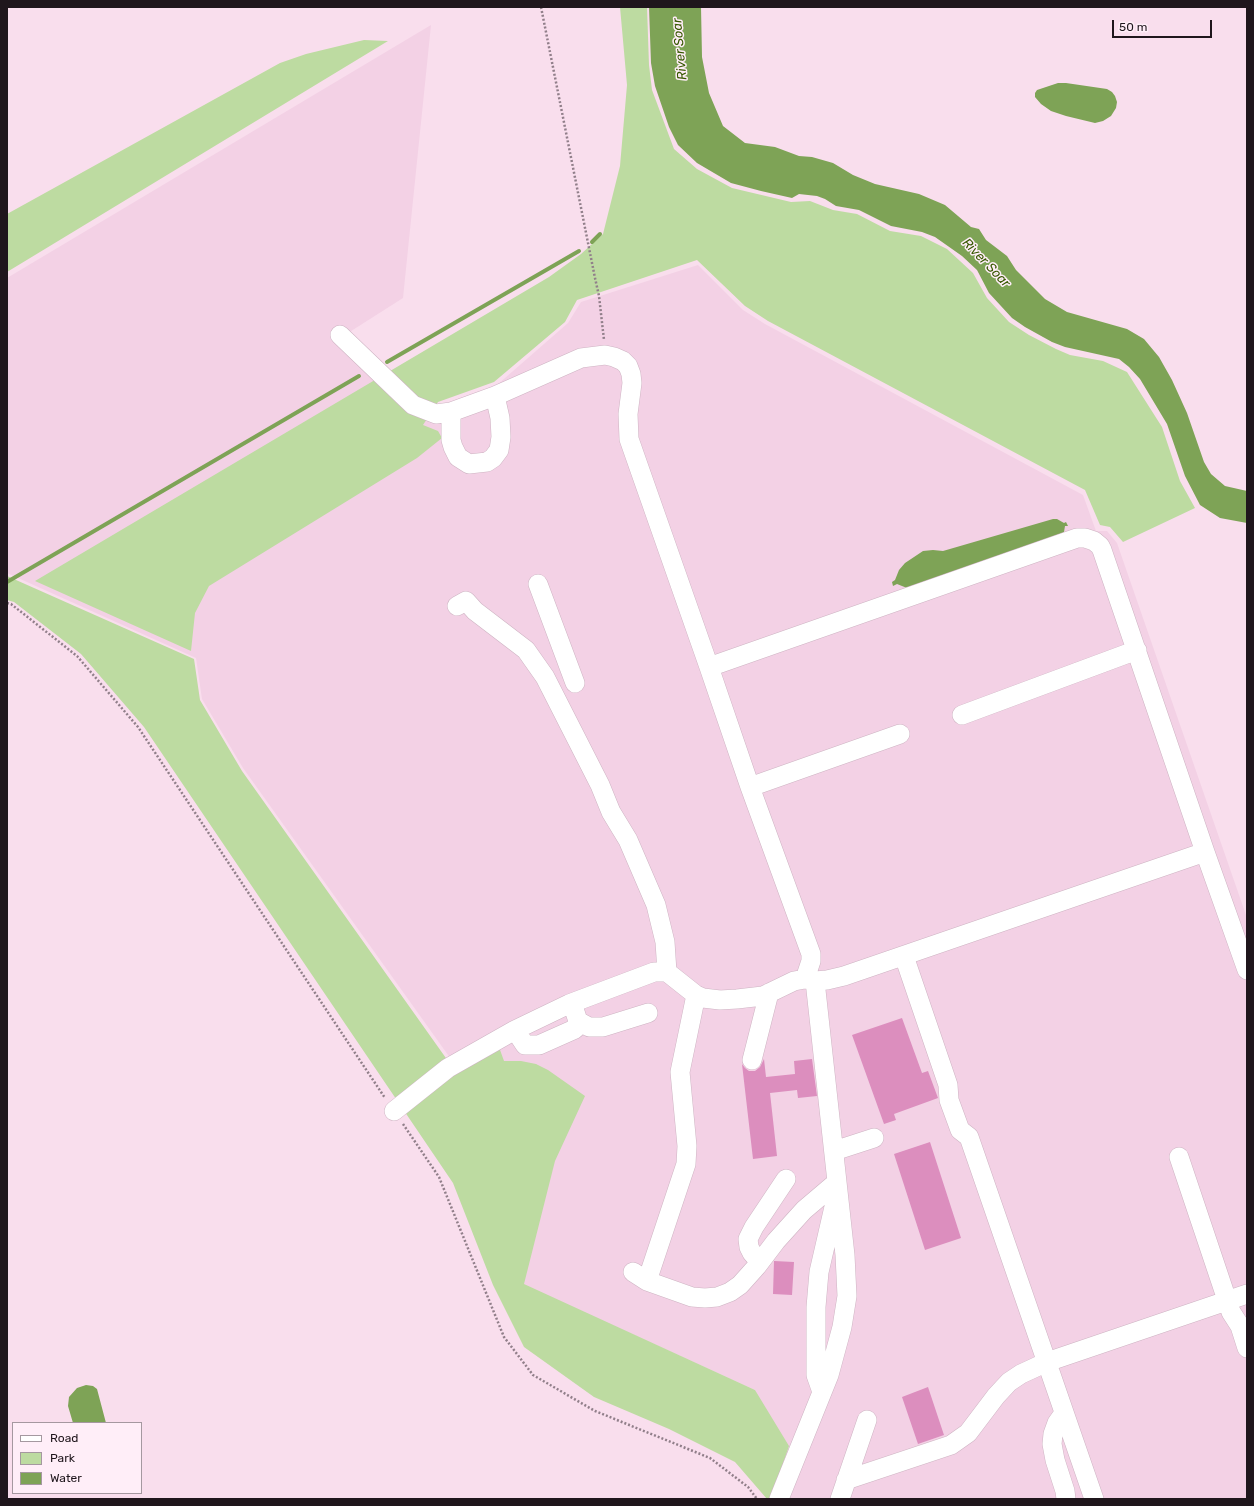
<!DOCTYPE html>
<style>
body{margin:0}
#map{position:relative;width:1254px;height:1506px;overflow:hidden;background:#f9deed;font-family:Rubik,sans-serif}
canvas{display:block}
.frame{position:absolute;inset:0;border:8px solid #1f161c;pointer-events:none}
.legend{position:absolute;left:12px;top:1422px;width:130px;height:72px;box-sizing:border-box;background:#ffeef8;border:1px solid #a598a0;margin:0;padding:5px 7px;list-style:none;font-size:12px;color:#1f161c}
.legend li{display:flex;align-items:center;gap:8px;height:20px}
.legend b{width:20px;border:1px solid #a598a0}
.scale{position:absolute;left:1112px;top:20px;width:100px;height:18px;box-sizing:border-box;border:2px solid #1f161c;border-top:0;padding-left:5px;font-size:12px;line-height:14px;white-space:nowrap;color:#1f161c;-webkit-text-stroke:3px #ffeef8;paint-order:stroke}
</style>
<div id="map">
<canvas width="1254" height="1506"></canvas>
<div class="frame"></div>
<ul class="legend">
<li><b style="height:5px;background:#fff"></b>Road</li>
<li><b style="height:11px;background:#bddba1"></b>Park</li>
<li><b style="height:11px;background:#7ea356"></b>Water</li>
</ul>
<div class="scale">50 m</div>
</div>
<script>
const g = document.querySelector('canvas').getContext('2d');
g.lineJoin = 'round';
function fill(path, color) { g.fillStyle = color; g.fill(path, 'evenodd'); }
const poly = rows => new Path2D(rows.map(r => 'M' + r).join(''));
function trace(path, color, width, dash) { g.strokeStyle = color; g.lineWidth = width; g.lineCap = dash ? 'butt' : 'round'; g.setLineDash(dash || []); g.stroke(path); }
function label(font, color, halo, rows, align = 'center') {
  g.font = font + ' Rubik,sans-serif'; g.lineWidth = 3; g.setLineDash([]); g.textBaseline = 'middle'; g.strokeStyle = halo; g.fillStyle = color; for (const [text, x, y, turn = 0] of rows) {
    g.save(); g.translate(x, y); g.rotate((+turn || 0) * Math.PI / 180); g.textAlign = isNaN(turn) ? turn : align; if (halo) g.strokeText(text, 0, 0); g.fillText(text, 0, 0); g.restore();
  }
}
fill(poly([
 [431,25,403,298,348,333,424,403,439,406,497,385,568,323,581,302,698,265,743,310,765,324,1083,495,1096,531,1107,531,1117,543,1247,918,1247,1499,786,1499,755,1390,524,1285,458,1069,243,768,202,699,196,658,7,573,7,278]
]), '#f3d1e5');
fill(poly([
 [620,7,647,7,649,65,652,90,674,149,697,169,732,188,791,202,810,201,833,210,857,214,890,231,921,236,947,249,973,273,987,298,1009,322,1029,335,1056,349,1070,355,1103,361,1127,372,1162,427,1180,481,1195,508,1123,542,1110,527,1100,525,1085,490,768,321,745,306,697,260,577,300,565,322,494,382,438,402,423,425,438,431,442,438,417,458,209,586,195,613,191,651,35,581,549,277,581,254,603,234,620,166,627,85],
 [364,40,388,41,7,272,7,214,280,63,306,54],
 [7,576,194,659,200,700,242,771,453,1068,499,1047,504,1061,521,1061,536,1064,548,1070,585,1096,555,1161,524,1284,755,1390,789,1446,771,1499,767,1499,735,1462,669,1429,594,1397,524,1347,493,1285,453,1183,144,727,81,654,14,602,7,600]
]), '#bddba1');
fill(poly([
 [649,7,701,7,702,57,709,93,723,126,745,143,775,147,799,156,812,157,833,163,853,175,875,184,919,194,945,205,971,227,979,229,986,240,1007,256,1016,270,1045,299,1067,312,1127,329,1144,339,1159,357,1172,380,1187,413,1204,462,1211,474,1225,486,1247,491,1247,523,1220,518,1200,505,1185,476,1167,424,1140,379,1129,367,1119,359,1065,347,1052,342,1025,327,1012,318,989,293,977,270,962,256,935,237,922,232,891,226,859,210,836,206,825,199,817,196,799,194,792,198,761,191,731,183,697,163,678,145,669,127,655,86,651,63],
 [1058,83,1066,83,1107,89,1112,92,1115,96,1117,102,1116,108,1111,116,1103,121,1095,123,1066,116,1051,111,1041,104,1035,97,1035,93,1037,90],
 [1053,519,1057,519,1064,523,1066,522,1068,526,1065,526,1064,532,1061,534,907,588,897,584,893,586,892,582,895,580,899,570,905,563,923,551,933,550,943,551],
 [86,1385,93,1386,97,1389,106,1423,73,1423,68,1406,69,1397,77,1388]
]), '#7ea356');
trace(poly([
 [592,242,600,234],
 [387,362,579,251],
 [7,582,359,376]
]), '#7ea356', 4);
fill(poly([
 [902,1018,922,1073,928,1071,938,1098,894,1114,896,1120,884,1124,852,1035],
 [764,1059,766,1077,795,1074,794,1061,812,1059,817,1096,798,1098,797,1090,770,1093,777,1156,753,1159,742,1064,745,1068,749,1071,755,1071,760,1067],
 [930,1142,961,1238,925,1250,894,1154],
 [774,1261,794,1262,792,1295,773,1294],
 [928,1387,944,1435,918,1444,902,1397]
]), '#dc8ebe');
const minor = poly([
 [340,335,413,405,436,414,451,412,495,396,581,358,605,355,614,357,623,361,628,366,631,374,632,383,628,414,629,439,709,667,750,787,811,954,811,961,805,979],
 [451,412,451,440,453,447,458,457,469,464,487,462,493,458,499,450,501,437,500,418,495,396],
 [538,584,575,683],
 [457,606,466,601,475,611,526,650,545,677,600,785,611,812,628,840,656,905,665,942,667,972],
 [709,667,1077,538,1085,538,1094,541,1100,546,1102,550,1205,852,1247,970],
 [962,715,1137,650],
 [750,787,900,734],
 [904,956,948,1085,949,1100,960,1130,969,1137,1094,1499],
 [578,1021,589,1027,603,1027,648,1013],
 [515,1030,525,1045,539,1045,575,1029,578,1021,572,1003],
 [752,1060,769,993],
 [394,1111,448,1068,515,1030,569,1004,654,972,667,972,696,995,703,998,720,1000,737,999,763,996,794,981,805,979,815,981,827,980,844,976,1205,852],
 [834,1151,874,1138],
 [1179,1157,1231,1312,1240,1326,1247,1348],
 [760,1262,752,1253,749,1247,748,1239,754,1227,786,1179],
 [633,1272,647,1281,692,1297,705,1298,717,1297,730,1292,740,1285,757,1266,776,1241,804,1210,837,1182],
 [647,1281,686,1164,687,1146,680,1072,696,995],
 [822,1392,816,1375,816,1307,819,1272,834,1207],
 [1064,1413,1057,1423,1053,1434,1052,1444,1055,1460,1065,1491,1066,1499],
 [846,1480,951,1445,968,1433,996,1396,1009,1382,1021,1374,1047,1362,1247,1294],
 [779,1499,829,1375,842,1327,847,1296,845,1255,815,981],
 [840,1499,867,1420]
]);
trace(minor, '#ceb4c3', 20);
trace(poly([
 [541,7,595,278,599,296,604,340],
 [7,603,11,604,77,656,138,727,385,1098],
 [403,1124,439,1177,504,1337,533,1375,595,1411,710,1458,748,1487,757,1499]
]), '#917f8a', 2.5, [2, 2]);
trace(minor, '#fff', 19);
label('italic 13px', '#375800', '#ffeef8', [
 ["River Soar",680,49,-95],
 ["River Soar",986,263,46]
]);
</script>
